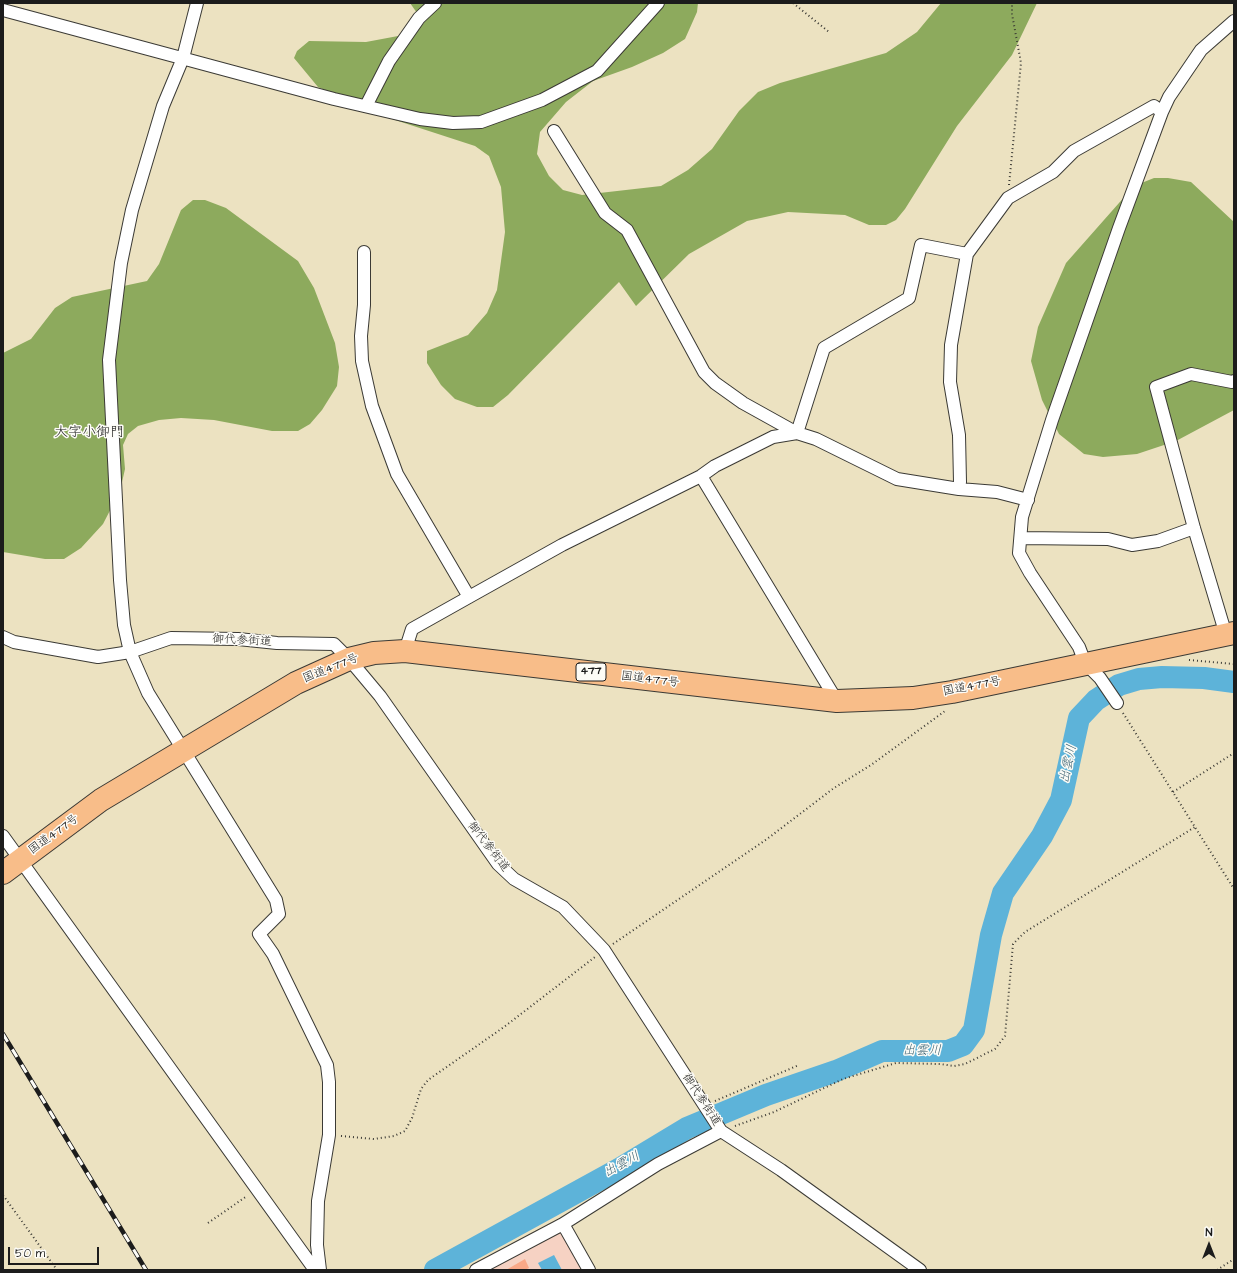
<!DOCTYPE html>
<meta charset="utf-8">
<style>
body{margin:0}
#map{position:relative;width:1237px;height:1273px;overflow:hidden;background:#ece2c1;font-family:"Architects Daughter",sans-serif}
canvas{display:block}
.frame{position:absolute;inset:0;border:4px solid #1c1c1c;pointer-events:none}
.north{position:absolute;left:1189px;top:1225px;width:40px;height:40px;-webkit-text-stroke:3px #fdfcf7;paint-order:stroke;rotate:0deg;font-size:11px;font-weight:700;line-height:16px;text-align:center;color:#1c1c1c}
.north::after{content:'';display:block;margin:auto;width:14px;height:18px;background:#1c1c1c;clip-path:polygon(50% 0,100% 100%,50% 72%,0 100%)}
.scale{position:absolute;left:8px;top:1247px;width:91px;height:18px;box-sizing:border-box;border:2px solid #1c1c1c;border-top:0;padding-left:5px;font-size:12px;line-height:14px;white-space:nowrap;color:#1c1c1c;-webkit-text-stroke:3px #fdfcf7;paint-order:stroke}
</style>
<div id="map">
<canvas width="1237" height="1273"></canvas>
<div class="frame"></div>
<div class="north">N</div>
<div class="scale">50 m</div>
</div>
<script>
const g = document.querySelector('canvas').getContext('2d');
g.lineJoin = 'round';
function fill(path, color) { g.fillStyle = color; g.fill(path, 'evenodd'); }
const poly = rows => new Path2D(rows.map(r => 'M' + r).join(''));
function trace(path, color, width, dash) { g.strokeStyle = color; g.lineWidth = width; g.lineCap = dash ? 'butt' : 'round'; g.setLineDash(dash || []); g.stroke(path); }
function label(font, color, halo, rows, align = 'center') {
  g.font = font + ' "Architects Daughter","Klee One",sans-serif'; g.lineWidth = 3; g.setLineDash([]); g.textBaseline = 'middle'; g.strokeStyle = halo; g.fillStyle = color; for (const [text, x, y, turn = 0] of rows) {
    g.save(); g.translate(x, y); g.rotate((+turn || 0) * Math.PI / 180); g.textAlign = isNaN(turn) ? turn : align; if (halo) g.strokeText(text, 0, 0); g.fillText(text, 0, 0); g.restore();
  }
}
fill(poly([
 [561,1232,585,1270,488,1270]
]), '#f6d2c3');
fill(poly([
 [410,3,698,3,697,12,685,39,663,53,632,67,593,81,566,102,540,132,537,154,549,176,563,190,582,195,661,186,688,170,712,149,739,111,758,92,780,83,886,53,917,32,941,3,1037,3,1012,55,957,126,905,209,896,220,886,225,869,225,845,215,788,212,747,221,689,254,636,306,619,282,508,395,493,407,477,407,455,399,441,385,427,363,427,351,468,335,487,313,497,290,505,232,501,187,489,156,475,146,392,119,318,87,294,58,297,51,309,41,366,42,414,33,424,23],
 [1154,178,1168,178,1191,182,1234,222,1234,410,1176,441,1137,454,1103,457,1084,454,1059,434,1042,400,1031,361,1038,327,1066,263,1134,186],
 [193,200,205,200,226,208,298,261,314,288,335,343,339,367,337,386,322,410,310,424,298,431,272,431,214,420,181,418,159,420,138,426,128,434,123,445,125,469,120,491,103,524,81,548,64,559,45,559,3,552,3,353,31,339,55,308,72,297,147,281,159,264,181,210]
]), '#8daa5d');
fill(poly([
 [554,1255,562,1270,542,1270,538,1263]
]), '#5db3d9');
trace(poly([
 [435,1270,619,1169,687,1128,766,1095,836,1071,882,1051,948,1051,963,1045,974,1030,991,935,1003,893,1042,836,1061,800,1079,718,1096,700,1119,685,1139,679,1162,677,1204,678,1234,682]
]), '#5db3d9', 22);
fill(poly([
 [525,1259,529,1268,525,1270,506,1270]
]), '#f9a887');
const street = poly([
 [197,3,183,58,163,106,132,210,121,263,109,360,120,580,124,625,130,652,148,693,276,900,279,914,259,934,273,954,327,1065,329,1082,329,1135,318,1201,317,1245,320,1270],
 [3,10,334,99,420,119,453,123,481,122,542,100,597,71,658,3],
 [366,106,389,61,419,18,435,3],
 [554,131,605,213,627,230,704,372,715,383,743,403,797,433,816,439,897,479,959,489,997,492,1028,500],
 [364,252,364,305,361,336,362,361,372,406,397,474,469,597],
 [797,433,824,348,909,298,921,245,967,254],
 [701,476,837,701],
 [959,489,960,482,959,435,950,382,951,345,967,254,1008,198,1053,172,1074,151,1154,106,1162,112],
 [1021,538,1108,539,1132,545,1158,541,1194,528],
 [1226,635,1194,528,1156,387,1191,374,1232,382,1234,381],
 [3,637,14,642,98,657,130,652,171,638,238,639,277,643,334,644,349,659,380,696,498,864,514,879,563,907,604,950,721,1131,781,1170,920,1270],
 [405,651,412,629,469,597,562,545,701,476,715,466,773,437,797,433],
 [1117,703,1100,678,1085,663,1079,647,1030,573,1019,553,1022,517,1052,420,1119,228,1162,112,1169,97,1201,50,1234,21],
 [3,836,315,1270],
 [476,1270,563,1224],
 [589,1270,563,1224,658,1164,721,1131]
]);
const highway = poly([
 [3,873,101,800,296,683,349,659,374,653,405,651,837,701,913,698,952,692,1234,633]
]);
trace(street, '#3b3a35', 14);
trace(highway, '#3b3a35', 24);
trace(poly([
 [793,3,829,32],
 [1009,185,1021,63,1012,14,1012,3],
 [1189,660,1234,664],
 [1123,713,1234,889],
 [1173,792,1234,753],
 [613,944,767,839,834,788,871,765,945,711],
 [715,1101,799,1065],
 [735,1126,774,1112,843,1079,896,1063,940,1064,954,1066,965,1064,995,1049,1005,1036,1013,944,1025,932,1195,827],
 [341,1136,374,1139,394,1136,405,1131,412,1118,421,1089,428,1080,504,1027,595,957],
 [3,1195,57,1270],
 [208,1223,247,1196],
 [1217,1270,1234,1259]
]), '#3b3a35', 2, [1, 3]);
trace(street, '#fff', 12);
trace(highway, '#f8bd89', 22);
const rail = poly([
 [3,1034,146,1270]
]);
trace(rail, '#1c1c1c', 4.5);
trace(rail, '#fdfcf7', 3, [9]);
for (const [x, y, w] of [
 [591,672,30]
]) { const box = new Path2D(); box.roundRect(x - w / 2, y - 9, w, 18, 3); g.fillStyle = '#fdfcf7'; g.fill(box); trace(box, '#1c1c1c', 1); }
label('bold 11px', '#1c1c1c', null, [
 ["477",591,672]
]);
label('12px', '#1c1c1c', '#fdfcf7', [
 ["御代参街道",242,641,3],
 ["国道477号",331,669,-22],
 ["国道477号",650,680,7],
 ["国道477号",972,687,-11],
 ["国道477号",54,835,-36],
 ["御代参街道",488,847,52],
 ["御代参街道",701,1100,57]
]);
label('italic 13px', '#396071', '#fdfcf7', [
 ["出雲川",1069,764,-78],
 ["出雲川",922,1051],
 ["出雲川",622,1165,-29]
]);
label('14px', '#1c1c1c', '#fdfcf7', [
 ["大字小御門",89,433]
]);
</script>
